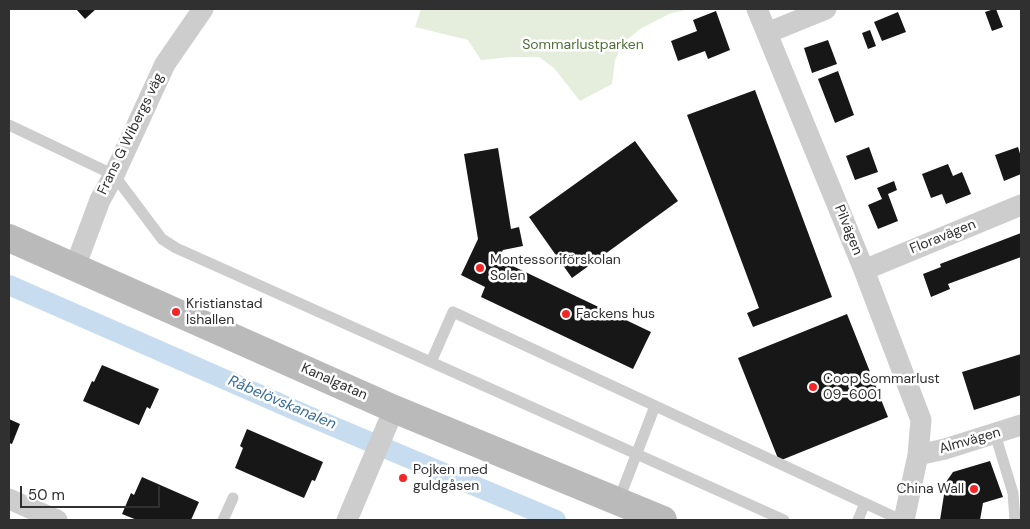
<!DOCTYPE html>
<meta charset="utf-8">
<style>
body{margin:0}
#map{position:relative;width:1030px;height:529px;overflow:hidden;background:#fff;font-family:"DM Sans",sans-serif}
canvas{display:block}
.frame{position:absolute;inset:0;border:10px solid #303030;pointer-events:none}
.scale{position:absolute;left:20px;top:486px;width:140px;height:22px;box-sizing:border-box;border:2px solid #303030;border-top:0;padding-left:6px;font-size:15px;line-height:18px;white-space:nowrap;color:#303030;-webkit-text-stroke:4px #fff;paint-order:stroke}
</style>
<div id="map">
<canvas width="1030" height="529"></canvas>
<div class="frame"></div>
<div class="scale">50 m</div>
</div>
<script>
const g = document.querySelector('canvas').getContext('2d');
g.lineJoin = 'round';
function fill(path, color) { g.fillStyle = color; g.fill(path, 'evenodd'); }
const poly = rows => new Path2D(rows.map(r => 'M' + r).join(''));
function trace(path, color, width, dash) { g.strokeStyle = color; g.lineWidth = width; g.lineCap = dash ? 'butt' : 'round'; g.setLineDash(dash || []); g.stroke(path); }
function label(font, color, halo, rows, align = 'center') {
  g.font = font + ' "DM Sans",sans-serif'; g.lineWidth = 5; g.setLineDash([]); g.textBaseline = 'middle'; g.strokeStyle = halo; g.fillStyle = color; for (const [text, x, y, turn = 0] of rows) {
    g.save(); g.translate(x, y); g.rotate((+turn || 0) * Math.PI / 180); g.textAlign = isNaN(turn) ? turn : align; if (halo) g.strokeText(text, 0, 0); g.fillText(text, 0, 0); g.restore();
  }
}
fill(poly([
 [421,9,688,9,669,14,640,29,623,43,615,60,612,84,580,101,554,68,539,57,510,57,481,60,468,40,415,27]
]), '#e5eedc');
trace(poly([
 [9,285,306,415,556,520]
]), '#c7ddef', 20);
fill(poly([
 [76,9,96,9,85,19],
 [994,9,996,9,1003,27,992,31,985,12],
 [716,11,730,50,708,59,705,51,678,61,671,41,697,31,693,20],
 [898,12,906,32,882,41,874,22],
 [870,30,876,46,868,49,862,33],
 [828,40,837,64,812,73,804,48],
 [838,71,854,115,835,123,818,79],
 [755,90,832,297,753,327,747,313,759,308,687,115],
 [635,141,678,201,572,278,529,217],
 [869,147,878,172,855,180,846,156],
 [1018,147,1021,157,1021,174,1004,181,995,155],
 [498,148,511,229,519,227,523,246,503,250,498,259,651,332,633,369,481,297,485,287,461,275,478,239,464,154],
 [948,164,953,176,962,172,971,194,946,204,942,194,931,198,922,174],
 [894,181,897,190,888,194,898,221,878,229,868,205,882,199,877,188],
 [1021,233,1021,257,948,284,950,289,931,297,923,274,941,267,940,264],
 [847,314,888,417,779,461,738,358],
 [1021,354,1021,395,974,410,962,372],
 [102,365,159,389,150,409,147,407,139,425,83,401,92,381,94,382],
 [9,419,20,424,12,444,9,443],
 [247,429,323,462,315,481,312,480,304,498,235,468,243,448,240,446],
 [990,461,1003,497,983,503,980,520,940,520,946,482,953,472],
 [142,477,199,502,191,520,137,520,122,514,131,493,134,495]
]), '#171717');
trace(poly([
 [9,125,114,175,162,239,176,248,784,520],
 [431,362,453,312,901,520],
 [995,434,1013,493,1015,520],
 [618,502,655,406],
 [223,520,233,498],
 [858,520,865,503]
]), '#cdcdcd', 11);
trace(poly([
 [757,9,864,270,921,420,918,455,904,520],
 [767,33,826,9],
 [75,267,100,200,114,175,165,64,203,9],
 [864,270,1021,205],
 [918,455,945,449,1021,425],
 [9,499,57,520],
 [347,520,394,409]
]), '#cdcdcd', 21);
trace(poly([
 [9,238,394,409,663,520]
]), '#bababa', 28);
for (const [x, y, r, color] of [
 [480,268,5,"#f42526"],
 [176,312,5,"#f42526"],
 [566,314,5,"#f42526"],
 [813,387,5,"#f42526"],
 [403,478,5,"#f42526"],
 [974,489,5,"#f42526"]
]) { const dot = new Path2D(); dot.arc(x, y, r, 0, 2 * Math.PI); g.fillStyle = color; g.fill(dot); trace(dot, '#fff', 2); }
label('14px', '#4f6f39', '#fff', [
 ["Sommarlustparken",583,45]
]);
label('14px', '#303030', '#fff', [
 ["Frans G Wibergs väg",131,134,-64],
 ["Pilvägen",848,230,68],
 ["Floravägen",943,237,-22],
 ["Kanalgatan",334,382,24],
 ["Almvägen",970,441,-16]
]);
label('14px', '#303030', '#fff', [
 ["Montessoriförskolan",490,260],
 ["Solen",490,276],
 ["Kristianstad",186,304],
 ["Ishallen",186,320],
 ["Fackens hus",576,314],
 ["Coop Sommarlust",823,379],
 ["09-6001",823,395],
 ["Pojken med",413,470],
 ["guldgåsen",413,486],
 ["China Wall",964,489,"right"]
], 'left');
label('italic 15px', '#366c99', '#fff', [
 ["Råbelövskanalen",282,403,23]
]);
</script>
